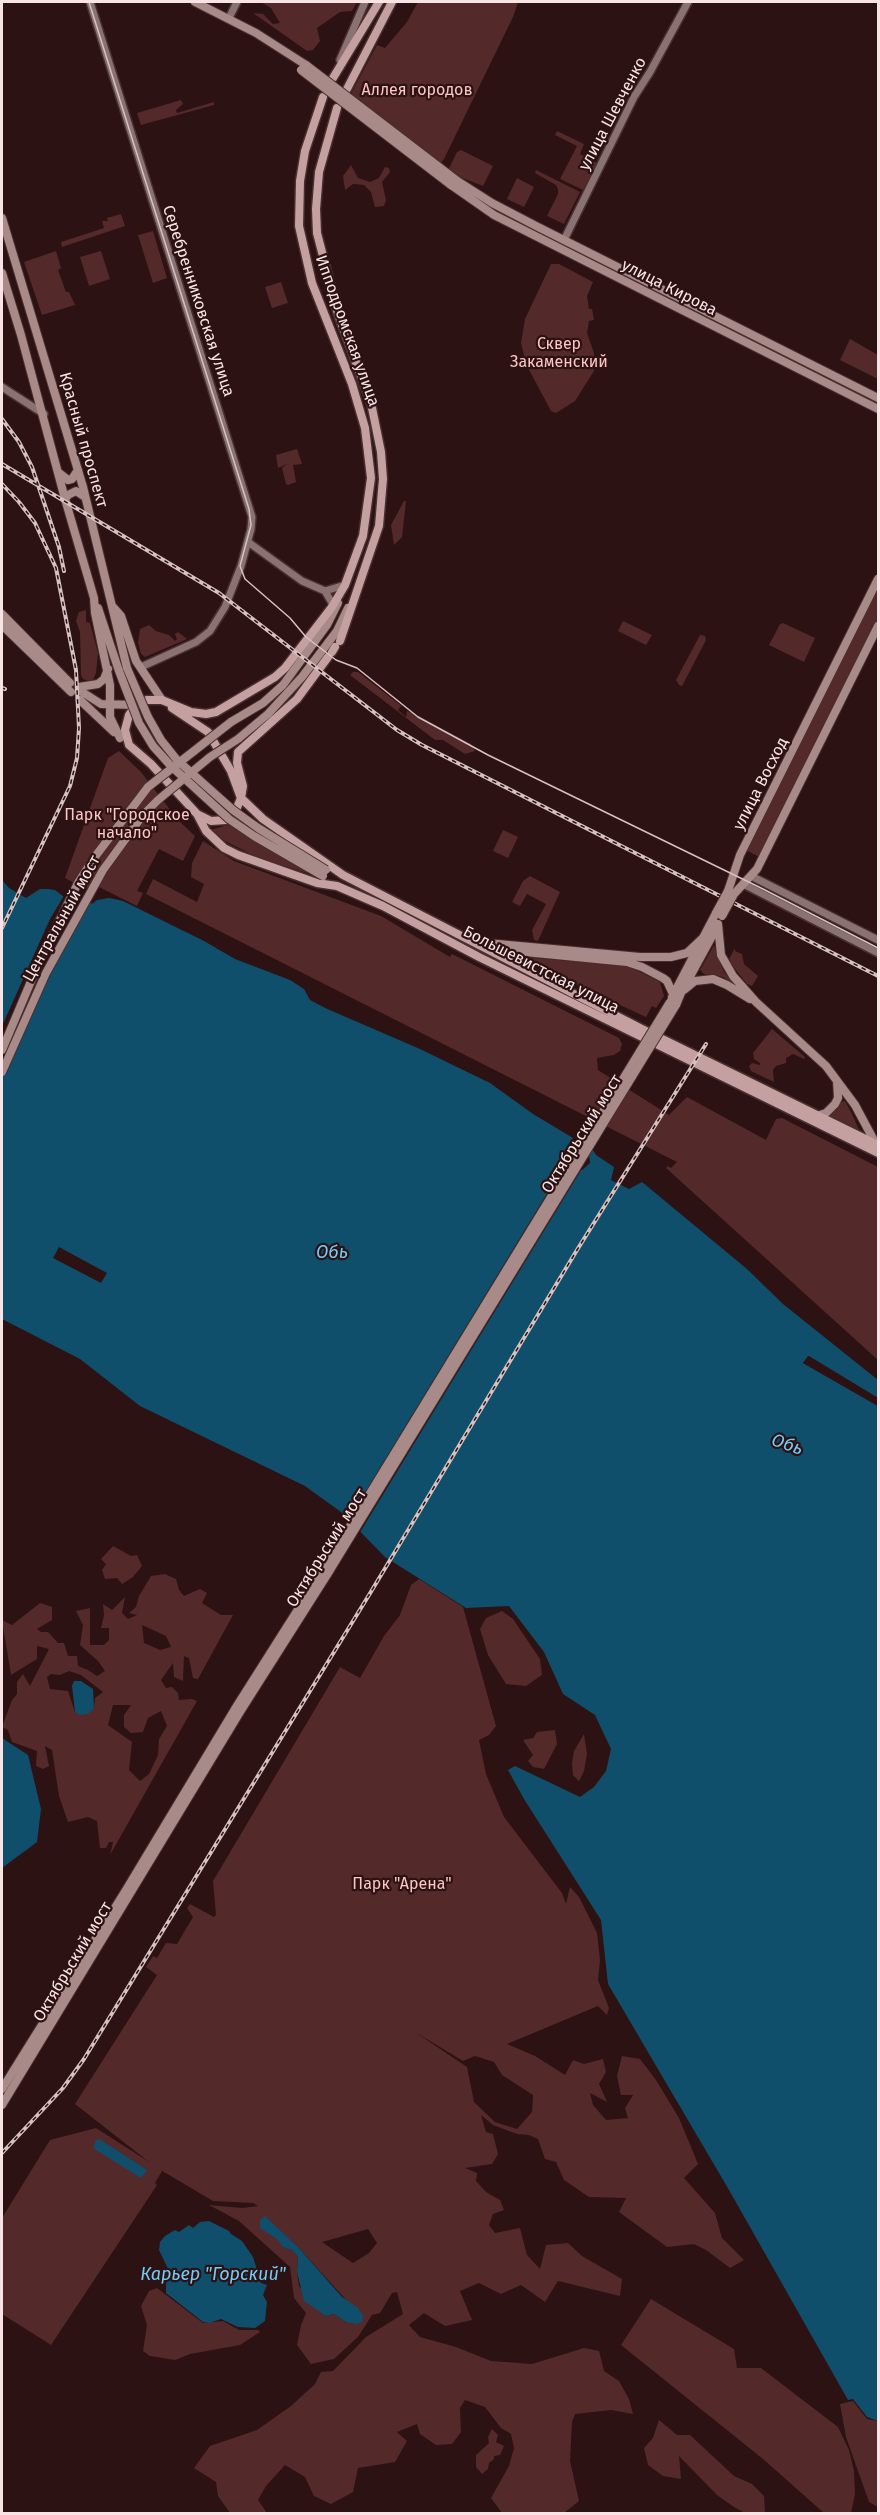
<!DOCTYPE html>
<meta charset="utf-8">
<style>
body{margin:0}
#map{position:relative;width:880px;height:2515px;overflow:hidden;background:#2c1212;font-family:"Fira Sans",sans-serif}
canvas{display:block}
.frame{position:absolute;inset:0;border:3px solid #f8e4e4;pointer-events:none}
</style>
<div id="map">
<canvas width="880" height="2515"></canvas>
<div class="frame"></div>
</div>
<script>
const g = document.querySelector('canvas').getContext('2d');
g.lineJoin = 'round';
function fill(path, color) { g.fillStyle = color; g.fill(path, 'evenodd'); }
const poly = rows => new Path2D(rows.map(r => 'M' + r).join(''));
function trace(path, color, width, dash) { g.strokeStyle = color; g.lineWidth = width; g.lineCap = dash ? 'butt' : 'round'; g.setLineDash(dash || []); g.stroke(path); }
function label(font, color, halo, rows, align = 'center') {
  g.font = font + ' "Fira Sans",sans-serif'; g.lineWidth = 4.5; g.setLineDash([]); g.textBaseline = 'middle'; g.strokeStyle = halo; g.fillStyle = color; for (const [text, x, y, turn = 0] of rows) {
    g.save(); g.translate(x, y); g.rotate((+turn || 0) * Math.PI / 180); g.textAlign = isNaN(turn) ? turn : align; if (halo) g.strokeText(text, 0, 0); g.fillText(text, 0, 0); g.restore();
  }
}
fill(poly([
 [261,2,357,2,352,11,340,12,317,28,320,41,313,50,307,51,253,13,263,14,273,24,280,23,271,8],
 [418,2,518,2,513,17,444,159,434,172,346,103,377,45,385,48,407,22],
 [181,100,183,104,176,110,177,113,214,102,214,105,141,125,137,113],
 [557,131,584,144,580,154,597,163,583,190,560,179,577,146,555,135],
 [461,150,493,166,483,186,447,172,457,152],
 [351,165,358,178,370,182,379,178,385,167,389,168,390,172,382,182,386,200,384,206,375,207,371,192,364,185,353,184,345,190,343,176],
 [536,170,580,192,564,224,547,216,558,194,558,189,556,185,535,173],
 [517,178,534,187,524,207,507,199],
 [121,214,125,226,62,247,61,242,104,228,102,221,108,221,107,218],
 [153,231,167,278,153,283,138,235],
 [56,251,61,268,58,270,66,292,69,292,75,305,42,315,24,262],
 [101,251,110,279,89,286,80,257],
 [551,264,559,264,593,282,587,296,589,309,592,309,594,320,589,321,587,333,594,353,594,371,575,401,556,413,551,411,526,364,521,343,525,319],
 [281,282,288,303,272,308,265,287],
 [850,339,878,355,878,379,840,360],
 [297,449,302,464,293,465,296,482,288,485,286,484,282,468,287,464,278,468,276,455],
 [404,501,406,501,402,537,394,545,391,525],
 [878,585,878,619,759,857,746,850],
 [86,610,86,622,90,623,98,653,96,673,93,680,89,681,83,679,81,675,80,632,76,621,79,612],
 [623,621,652,635,646,645,618,631],
 [783,623,815,638,804,662,769,645,780,624],
 [149,625,156,631,169,635,175,641,177,639,175,634,178,632,187,639,145,657,141,654,138,643,140,629],
 [700,635,705,636,706,640,682,686,679,685,676,680],
 [353,672,358,672,399,704,401,706,398,710,406,717,407,711,413,713,471,744,475,751,465,754,443,740,435,740,350,675],
 [119,751,141,772,178,820,195,836,183,861,159,849,137,891,143,893,137,906,95,885,85,889,65,878,108,758],
 [237,816,254,821,300,849,320,877,259,858,225,841,210,830,228,825],
 [503,830,518,837,508,858,493,851],
 [203,841,234,861,381,916,450,957,452,954,619,1038,622,1044,620,1051,614,1055,597,1058,598,1070,669,1115,687,1097,766,1140,776,1119,782,1118,878,1167,878,1360,666,1168,668,1166,671,1168,677,1162,146,894,153,879,197,902,204,884,191,877,192,863],
 [530,876,560,892,538,941,534,940,532,930,546,904,527,894,520,906,512,902,523,881],
 [714,945,724,972,738,988,723,977,704,974,700,970],
 [735,948,735,951,742,954,744,964,758,976,752,986,747,984,732,965,729,959],
 [524,957,628,966,660,982,664,996,656,1008,652,1006,646,1017,525,961],
 [772,1029,805,1057,804,1059,793,1054,786,1058,786,1063,776,1066,773,1070,774,1082,751,1071,749,1066,752,1063,760,1065,760,1063,754,1059,753,1053],
 [845,1101,851,1112,860,1132,827,1116,836,1110,841,1102],
 [113,1546,131,1556,137,1555,142,1566,133,1577,122,1584,117,1578,105,1579,102,1570,106,1564,101,1559],
 [165,1574,176,1579,179,1590,184,1596,200,1589,207,1593,202,1603,221,1615,233,1615,198,1679,193,1678,189,1658,184,1656,183,1681,174,1677,173,1663,161,1680,166,1688,172,1687,178,1693,179,1700,192,1699,197,1701,110,1855,113,1842,109,1842,106,1848,100,1848,97,1821,88,1817,68,1822,59,1796,52,1750,45,1746,49,1766,43,1769,36,1766,37,1751,12,1742,8,1730,2,1727,12,1700,17,1694,17,1682,23,1674,30,1686,49,1649,37,1646,37,1659,11,1675,2,1620,12,1625,40,1603,52,1607,52,1620,37,1629,41,1632,48,1632,58,1643,64,1643,68,1656,77,1656,78,1666,88,1670,97,1676,105,1671,98,1661,80,1645,83,1625,76,1611,90,1608,90,1645,104,1645,109,1640,109,1628,101,1628,104,1615,103,1604,112,1610,125,1597,122,1613,128,1619,137,1615,129,1613,136,1607,139,1596,151,1576],
 [142,1625,166,1636,171,1647,160,1650,144,1643],
 [69,1671,81,1675,103,1692,95,1698,94,1708,75,1712,68,1691,50,1689,47,1677,51,1674,60,1675],
 [113,1705,131,1705,124,1715,124,1727,131,1733,143,1732,148,1718,161,1711,167,1726,159,1739,158,1755,149,1774,140,1781,129,1770,132,1742,108,1725],
 [419,1579,463,1607,496,1726,489,1735,479,1740,486,1774,504,1817,562,1893,566,1904,570,1887,579,1897,597,1933,600,1960,598,1980,609,2008,607,2015,598,2006,507,2044,535,2056,565,2075,573,2060,584,2064,603,2059,606,2072,599,2084,607,2102,590,2093,593,2105,606,2120,628,2118,625,2108,633,2095,621,2095,617,2076,622,2056,640,2059,656,2080,679,2118,698,2164,684,2178,715,2213,722,2238,744,2260,730,2268,706,2250,694,2244,667,2247,619,2212,626,2198,589,2197,564,2180,556,2162,545,2159,538,2139,529,2135,517,2134,493,2125,481,2115,486,2132,493,2134,498,2154,492,2164,465,2168,477,2173,476,2181,486,2192,500,2200,504,2210,493,2214,489,2225,495,2233,520,2228,527,2255,540,2269,546,2245,568,2243,582,2256,622,2279,620,2296,558,2281,545,2302,521,2285,501,2294,479,2283,460,2291,472,2320,445,2326,424,2313,409,2325,420,2337,456,2347,491,2361,532,2364,584,2348,599,2351,604,2371,619,2381,629,2399,633,2414,611,2410,575,2414,572,2422,570,2461,579,2501,564,2513,502,2513,491,2498,509,2466,514,2448,511,2434,501,2428,485,2407,465,2400,460,2408,461,2432,452,2444,436,2445,420,2434,417,2424,397,2432,407,2441,395,2462,358,2468,353,2492,331,2504,314,2496,305,2477,285,2465,266,2486,258,2500,267,2513,230,2513,218,2496,216,2482,194,2468,210,2446,257,2430,291,2406,315,2384,321,2372,333,2371,366,2337,403,2314,397,2292,392,2293,380,2313,372,2315,358,2337,334,2359,311,2364,297,2345,301,2325,306,2313,294,2298,290,2267,239,2221,209,2205,242,2208,258,2206,253,2203,213,2201,159,2169,162,2171,155,2183,157,2185,51,2345,2,2314,2,2218,50,2140,96,2128,149,2162,75,2104,157,1975,146,1967,153,1956,157,1958,166,1943,177,1944,193,1917,187,1908,190,1904,214,1917,216,1915,213,1881,340,1667,360,1678,384,1636,400,1615,411,1585],
 [415,2032,463,2061,475,2056,494,2062,502,2075,533,2095,532,2112,517,2129,495,2122,474,2102,467,2067],
 [264,2216,298,2247,348,2302,346,2322,334,2314,326,2316,321,2312,299,2286,297,2272,298,2257,292,2250,283,2247],
 [368,2229,377,2243,369,2253,353,2263,322,2242],
 [502,1611,513,1619,540,1659,542,1675,526,1686,506,1684,488,1655,480,1629,486,1618],
 [555,1730,557,1744,544,1769,533,1767,528,1761,533,1755,523,1740,533,1738,537,1732],
 [584,1734,587,1754,584,1771,579,1781,573,1775,572,1763,574,1751],
 [157,2288,203,2323,223,2321,239,2330,258,2330,260,2332,240,2345,190,2354,175,2360,150,2356,143,2351,147,2325,141,2306,149,2291],
 [651,2299,734,2349,737,2368,761,2368,838,2427,849,2450,854,2471,855,2494,851,2513,824,2513,763,2459,621,2345],
 [853,2401,867,2419,878,2421,878,2507,869,2502,846,2437,840,2404],
 [659,2420,677,2435,690,2435,734,2476,752,2484,764,2496,765,2513,745,2513,734,2507,717,2495,679,2456,681,2479,663,2476,648,2465,644,2448,653,2438],
 [492,2429,498,2435,496,2442,504,2446,500,2455,494,2456,494,2459,489,2463,488,2469,482,2474,476,2467,476,2455,489,2443,488,2437]
]), '#54292a');
fill(poly([
 [2,880,9,888,26,898,40,889,48,889,55,890,64,897,81,892,92,904,97,900,109,898,123,901,204,941,235,959,290,980,304,989,310,1000,325,1008,420,1049,490,1083,533,1114,573,1138,567,1146,562,1159,582,1170,590,1163,589,1154,591,1147,596,1155,614,1167,611,1180,629,1189,642,1182,747,1269,783,1304,878,1380,878,1398,809,1356,803,1363,878,1406,878,2421,867,2417,853,2399,848,2400,729,2190,608,1984,601,1920,524,1799,508,1770,515,1766,580,1797,594,1787,606,1771,611,1749,595,1715,563,1694,544,1652,509,1606,466,1608,385,1557,341,1512,305,1486,140,1406,80,1359,2,1319],
 [74,1681,81,1681,93,1689,94,1708,88,1714,80,1715,75,1712,72,1686],
 [2,1738,28,1755,41,1809,37,1842,2,1868],
 [99,2139,147,2170,141,2178,93,2148,96,2140],
 [265,2216,298,2247,342,2297,358,2308,363,2316,362,2322,356,2324,346,2322,334,2314,326,2316,304,2301,297,2272,298,2257,292,2250,283,2247,277,2239,260,2228,260,2220],
 [209,2221,229,2231,231,2234,242,2241,253,2257,261,2283,267,2285,263,2295,267,2302,265,2321,255,2328,238,2327,221,2319,209,2323,203,2322,166,2293,166,2284,169,2271,159,2250,160,2242,165,2236,175,2230,179,2232,189,2225,193,2228,200,2222]
]), '#104f6b');
fill(poly([
 [79,883,87,887,84,893,88,896,2,1072,2,1026,50,919,68,889],
 [568,1159,582,1167,586,1162,359,1534,347,1522],
 [59,1247,107,1273,101,1283,53,1258],
 [808,1356,878,1398,878,1401,809,1360,808,1362,878,1403,878,1406,803,1363]
]), '#2c1212');
const secondary = poly([
 [90,2,252,517,251,529,241,566,225,607,210,631,196,642,141,667],
 [229,18,237,2],
 [340,60,365,2],
 [564,240,634,97,650,72,688,2],
 [2,387,44,414],
 [248,542,302,581,325,591,332,603,332,607],
 [325,591,345,585],
 [751,876,878,940],
 [743,884,878,953]
]);
const primary = poly([
 [195,2,256,33,306,65],
 [456,180,492,203,538,227,878,398],
 [451,185,494,215,878,409],
 [2,218,83,487,127,668],
 [2,273,21,335,65,499,94,598,95,613,110,685,110,717,120,738],
 [59,473,68,480,72,479,78,470],
 [65,499,68,495,76,491,85,497],
 [113,607,121,616,136,661,162,700],
 [98,608,119,671],
 [2,614,70,683],
 [2,625,71,692],
 [79,687,98,684,104,679,108,669],
 [79,690,101,704,136,705],
 [80,700,114,732],
 [231,722,263,703,283,685,327,625,338,603],
 [238,739,268,714,302,677,337,631,348,608],
 [728,891,740,855,878,579],
 [734,894,757,869,878,626],
 [718,924,721,955,733,976,756,1002,826,1066,855,1105,877,1146],
 [476,942,640,957,671,957,687,953,704,937],
 [515,951,627,962,642,967,663,978,667,981,673,994],
 [684,990,695,981,713,979,727,985,750,999],
 [672,997,716,913],
 [676,1005,681,993,717,927],
 [817,1116,826,1113,835,1104,838,1098,837,1081],
 [2,2089,126,1890,235,1709,325,1567],
 [2,2105,240,1712,330,1570]
]);
const highway = poly([
 [333,78,379,2],
 [347,89,392,2],
 [323,97,305,151,300,181,299,226,312,283,352,384,365,428,371,478,363,536,345,585,332,607,285,668,275,677,216,712,206,714,191,712,162,700,147,700,136,705,129,715,125,730,129,745,151,764,197,814,211,821,226,820,236,810,241,798,243,786,237,763,238,752,297,699,328,657],
 [337,108,319,172,316,209,317,233,338,314,371,403,381,452,383,479,379,526,340,641],
 [332,652,335,647],
 [172,708,208,732,231,771,241,798,263,819,343,875,642,1029,878,1145],
 [197,814,206,831,224,848,238,855,317,883,337,886,383,906,479,957,878,1153]
]);
trace(secondary, '#492f2f', 10);
trace(primary, '#492f2f', 10);
trace(highway, '#492f2f', 11);
trace(secondary, '#897271', 7);
trace(primary, '#a88a89', 8);
trace(highway, '#c5a0a0', 8);
trace(poly([
 [89,2,249,509,251,525,240,566,245,579,290,618,306,637,336,660,357,668,418,717,488,755,763,889,878,948]
]), '#d6c1c1', 1.5);
const rail = poly([
 [2,419,19,442,32,467,59,547,64,571],
 [2,464,219,593,397,730,422,745,878,976],
 [2,484,19,502,35,523,56,568,76,670,79,728,77,758,70,786,2,928],
 [2,688,5,689],
 [2,2153,63,2088,84,2059,369,1595,577,1250,706,1044]
]);
trace(rail, '#d6c1c1', 4);
trace(rail, '#2c1212', 1.5, [4.5]);
const primaryBridge = poly([
 [306,65,456,180],
 [301,70,451,185],
 [127,668,148,717,161,740,177,760,233,810,258,828,326,870],
 [119,671,139,723,153,746,171,766,229,819,254,836,323,876],
 [716,913,728,891],
 [722,916,734,894],
 [2,1050,40,960,78,883,94,858,148,787,231,722],
 [2,1072,46,973,103,870,143,815,158,800,210,757,238,739],
 [325,1567,670,1002],
 [330,1570,676,1005]
]);
trace(primaryBridge, '#492f2f', 10, []);
trace(primaryBridge, '#a88a89', 8);
label('16px', '#fdc5c4', '#2c1212', [
 ["Аллея городов",417,91],
 ["Сквер",559,345],
 ["Закаменский",559,363],
 ["Парк \"Городское",127,816],
 ["начало\"",127,834],
 ["Парк \"Арена\"",402,1885]
]);
label('16px', '#f8e4e4', '#2c1212', [
 ["улица Шевченко",613,114,-62],
 ["улица Кирова",669,288,27],
 ["Серебренниковская улица",198,301,72],
 ["Ипподромская улица",347,331,70],
 ["Красный проспект",83,440,74],
 ["улица Восход",761,784,-63],
 ["Центральный мост",62,919,-61],
 ["Большевистская улица",541,970,27],
 ["Октябрьский мост",582,1134,-58],
 ["Октябрьский мост",327,1548,-58],
 ["Октябрьский мост",73,1962,-59]
]);
label('italic 18px', '#73cbf8', '#2c1212', [
 ["Обь",332,1253],
 ["Обь",787,1445,19],
 ["Карьер \"Горский\"",213,2275]
]);
</script>
